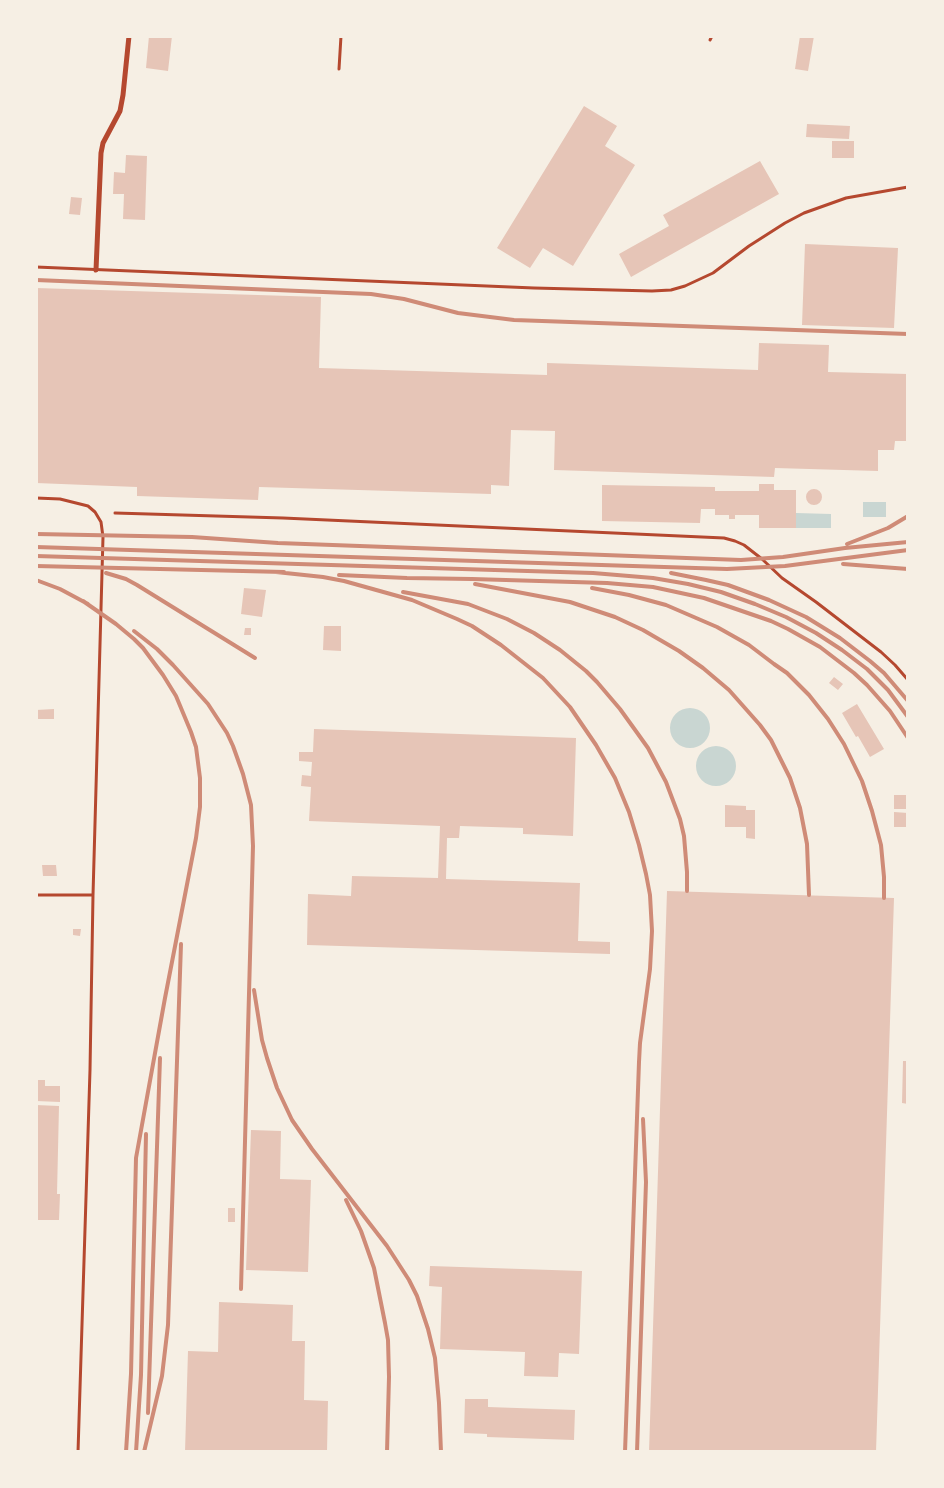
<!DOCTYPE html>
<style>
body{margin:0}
#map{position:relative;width:944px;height:1488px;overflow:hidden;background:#f6efe4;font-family:"Archivo Narrow",sans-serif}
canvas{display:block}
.frame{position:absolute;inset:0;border:38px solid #f6efe4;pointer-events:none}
</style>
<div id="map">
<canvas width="944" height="1488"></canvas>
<div class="frame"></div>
</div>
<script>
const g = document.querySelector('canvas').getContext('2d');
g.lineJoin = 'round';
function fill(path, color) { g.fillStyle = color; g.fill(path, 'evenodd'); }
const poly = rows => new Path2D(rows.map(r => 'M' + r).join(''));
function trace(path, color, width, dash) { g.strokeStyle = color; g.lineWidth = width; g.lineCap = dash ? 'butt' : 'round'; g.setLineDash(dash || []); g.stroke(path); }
fill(poly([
 [863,502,886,502,886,517,863,517],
 [796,513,831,514,831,528,796,528],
 '670 728a20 20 0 1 1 40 0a20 20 0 1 1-40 0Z',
 '696 766a20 20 0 1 1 40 0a20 20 0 1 1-40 0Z'
]), '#c9d6d2');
fill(poly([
 [149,36,172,36,168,71,146,68],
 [800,36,814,36,808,71,795,69],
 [584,106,617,126,605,146,635,165,573,266,543,248,530,268,497,248],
 [807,124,850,126,849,139,806,137],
 [832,141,854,141,854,158,832,158],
 [126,155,147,156,145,220,123,219,124,194,113,194,114,172,125,173],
 [760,161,779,194,631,277,619,254,669,226,663,215],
 [71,197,82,198,80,215,69,214],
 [805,244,898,248,894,328,802,325],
 [36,288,321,297,319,368,547,375,547,363,758,370,759,343,829,345,828,372,908,374,908,441,895,441,894,450,878,450,878,471,775,468,774,477,554,470,555,431,511,430,509,486,491,485,491,494,259,487,258,500,137,496,137,487,36,483],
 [759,484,774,484,774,490,796,490,796,528,759,528,759,515,735,515,735,519,729,519,729,515,715,515,715,509,701,509,700,523,602,521,602,485,715,487,715,491,759,491],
 '806 497a8 8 0 1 1 16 0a8 8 0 1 1-16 0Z',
 [244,588,266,590,262,617,241,614],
 [324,626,341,626,341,651,323,650],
 [245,628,251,628,251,635,244,635],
 [834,677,843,684,838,690,829,683],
 [857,704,884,749,870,757,858,736,856,737,842,713],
 [54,709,54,719,36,719,36,710],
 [314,729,576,738,573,836,523,834,523,828,460,826,459,838,447,838,446,879,580,883,578,941,610,942,610,954,307,945,308,894,351,896,352,876,438,878,440,826,309,821,311,787,301,786,302,775,311,776,312,762,299,761,299,752,313,752],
 [894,795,907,795,907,809,894,809],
 [725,805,746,806,746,810,755,810,755,839,746,838,746,827,725,827],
 [894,812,908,813,908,827,894,827],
 [42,865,56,865,57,876,43,876],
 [667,891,894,898,876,1452,649,1452],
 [73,929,81,929,80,936,73,935],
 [903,1061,908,1061,908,1104,902,1103],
 [36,1080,45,1080,45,1086,60,1086,60,1102,36,1101],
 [36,1105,59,1106,57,1194,60,1194,59,1220,36,1220],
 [251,1130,281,1131,280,1179,311,1180,308,1272,246,1270],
 [228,1208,235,1208,235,1222,228,1222],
 [430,1266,582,1271,579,1354,559,1353,558,1377,524,1376,525,1352,440,1349,442,1287,429,1286],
 [219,1302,293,1305,292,1341,305,1341,304,1400,328,1401,327,1452,185,1452,188,1351,218,1352],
 [465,1399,488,1399,488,1407,575,1410,574,1440,487,1437,487,1434,464,1433]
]), '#e6c5b7');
trace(poly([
 [710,40,712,36],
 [339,69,341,36],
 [36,267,534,288,652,291,671,290,685,286,713,273,749,246,785,223,804,213,846,198,908,187],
 [36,498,60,499,88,506,95,512,101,522,103,537,93,895,90,1070,78,1452],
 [115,513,283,518,724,538,735,541,744,545,762,559,782,578,816,602,881,652,895,665,908,680],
 [36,895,93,895]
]), '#b5482f', 3);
trace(poly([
 [96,270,101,153,103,143,120,111,123,95,129,36]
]), '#b5482f', 5);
trace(poly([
 [36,280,371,294,404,299,458,313,514,320,908,334],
 [36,534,192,537,278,543,741,560,783,557,845,548,908,542],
 [847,544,888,528,908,516],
 [36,547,727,569,785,566,908,550],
 [36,556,593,573,653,578,688,584,721,592,755,604,786,617,816,633,842,650,867,669,888,690,908,717],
 [843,564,908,569],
 [36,566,284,572],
 [276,572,323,577,344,581,412,600,457,619,472,626,501,645,543,678,570,707,596,745,615,778,629,812,639,845,646,874,650,895,652,931,650,969,640,1043,639,1062,625,1452],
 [106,573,126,579,137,585,255,658],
 [671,573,706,580,728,585,769,600,806,617,840,638,870,661,884,673,908,701],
 [339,575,407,578,472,579,607,583,653,587,704,598,771,621,788,629,820,647,854,673,867,685,890,711,908,738],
 [36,580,60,589,88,604],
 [475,584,570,602,615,617,643,630,679,651,703,668,729,690,760,725,771,740,790,778,800,808,807,844,809,895],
 [592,588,629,595,666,605,717,627,749,645,774,664,787,673,809,695,828,719,844,744,862,781,872,811,881,845,884,877,884,898],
 [403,592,468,604,507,619,534,633,560,650,586,671,597,682,620,709,638,734,648,748,666,782,680,819,684,836,687,872,687,891],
 [83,601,116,624,134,639,143,648,163,675,176,696,191,732,196,747,200,778,200,807,196,838,165,998,136,1158,131,1374,126,1452],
 [134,631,157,649,173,665,208,704,227,733,233,746,243,774,251,805,253,846,241,1289],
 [254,990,262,1040,267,1058,277,1088,292,1120,312,1149,387,1246,409,1280,417,1296,428,1329,435,1358,439,1403,441,1452],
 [346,1200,361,1231,374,1268,385,1323,388,1340,389,1377,387,1452],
 [148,1413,160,1058],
 [136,1452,141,1375,146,1134],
 [144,1452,162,1376,168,1325,181,944],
 [637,1452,646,1182,643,1119]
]), '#cf8b77', 4);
</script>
